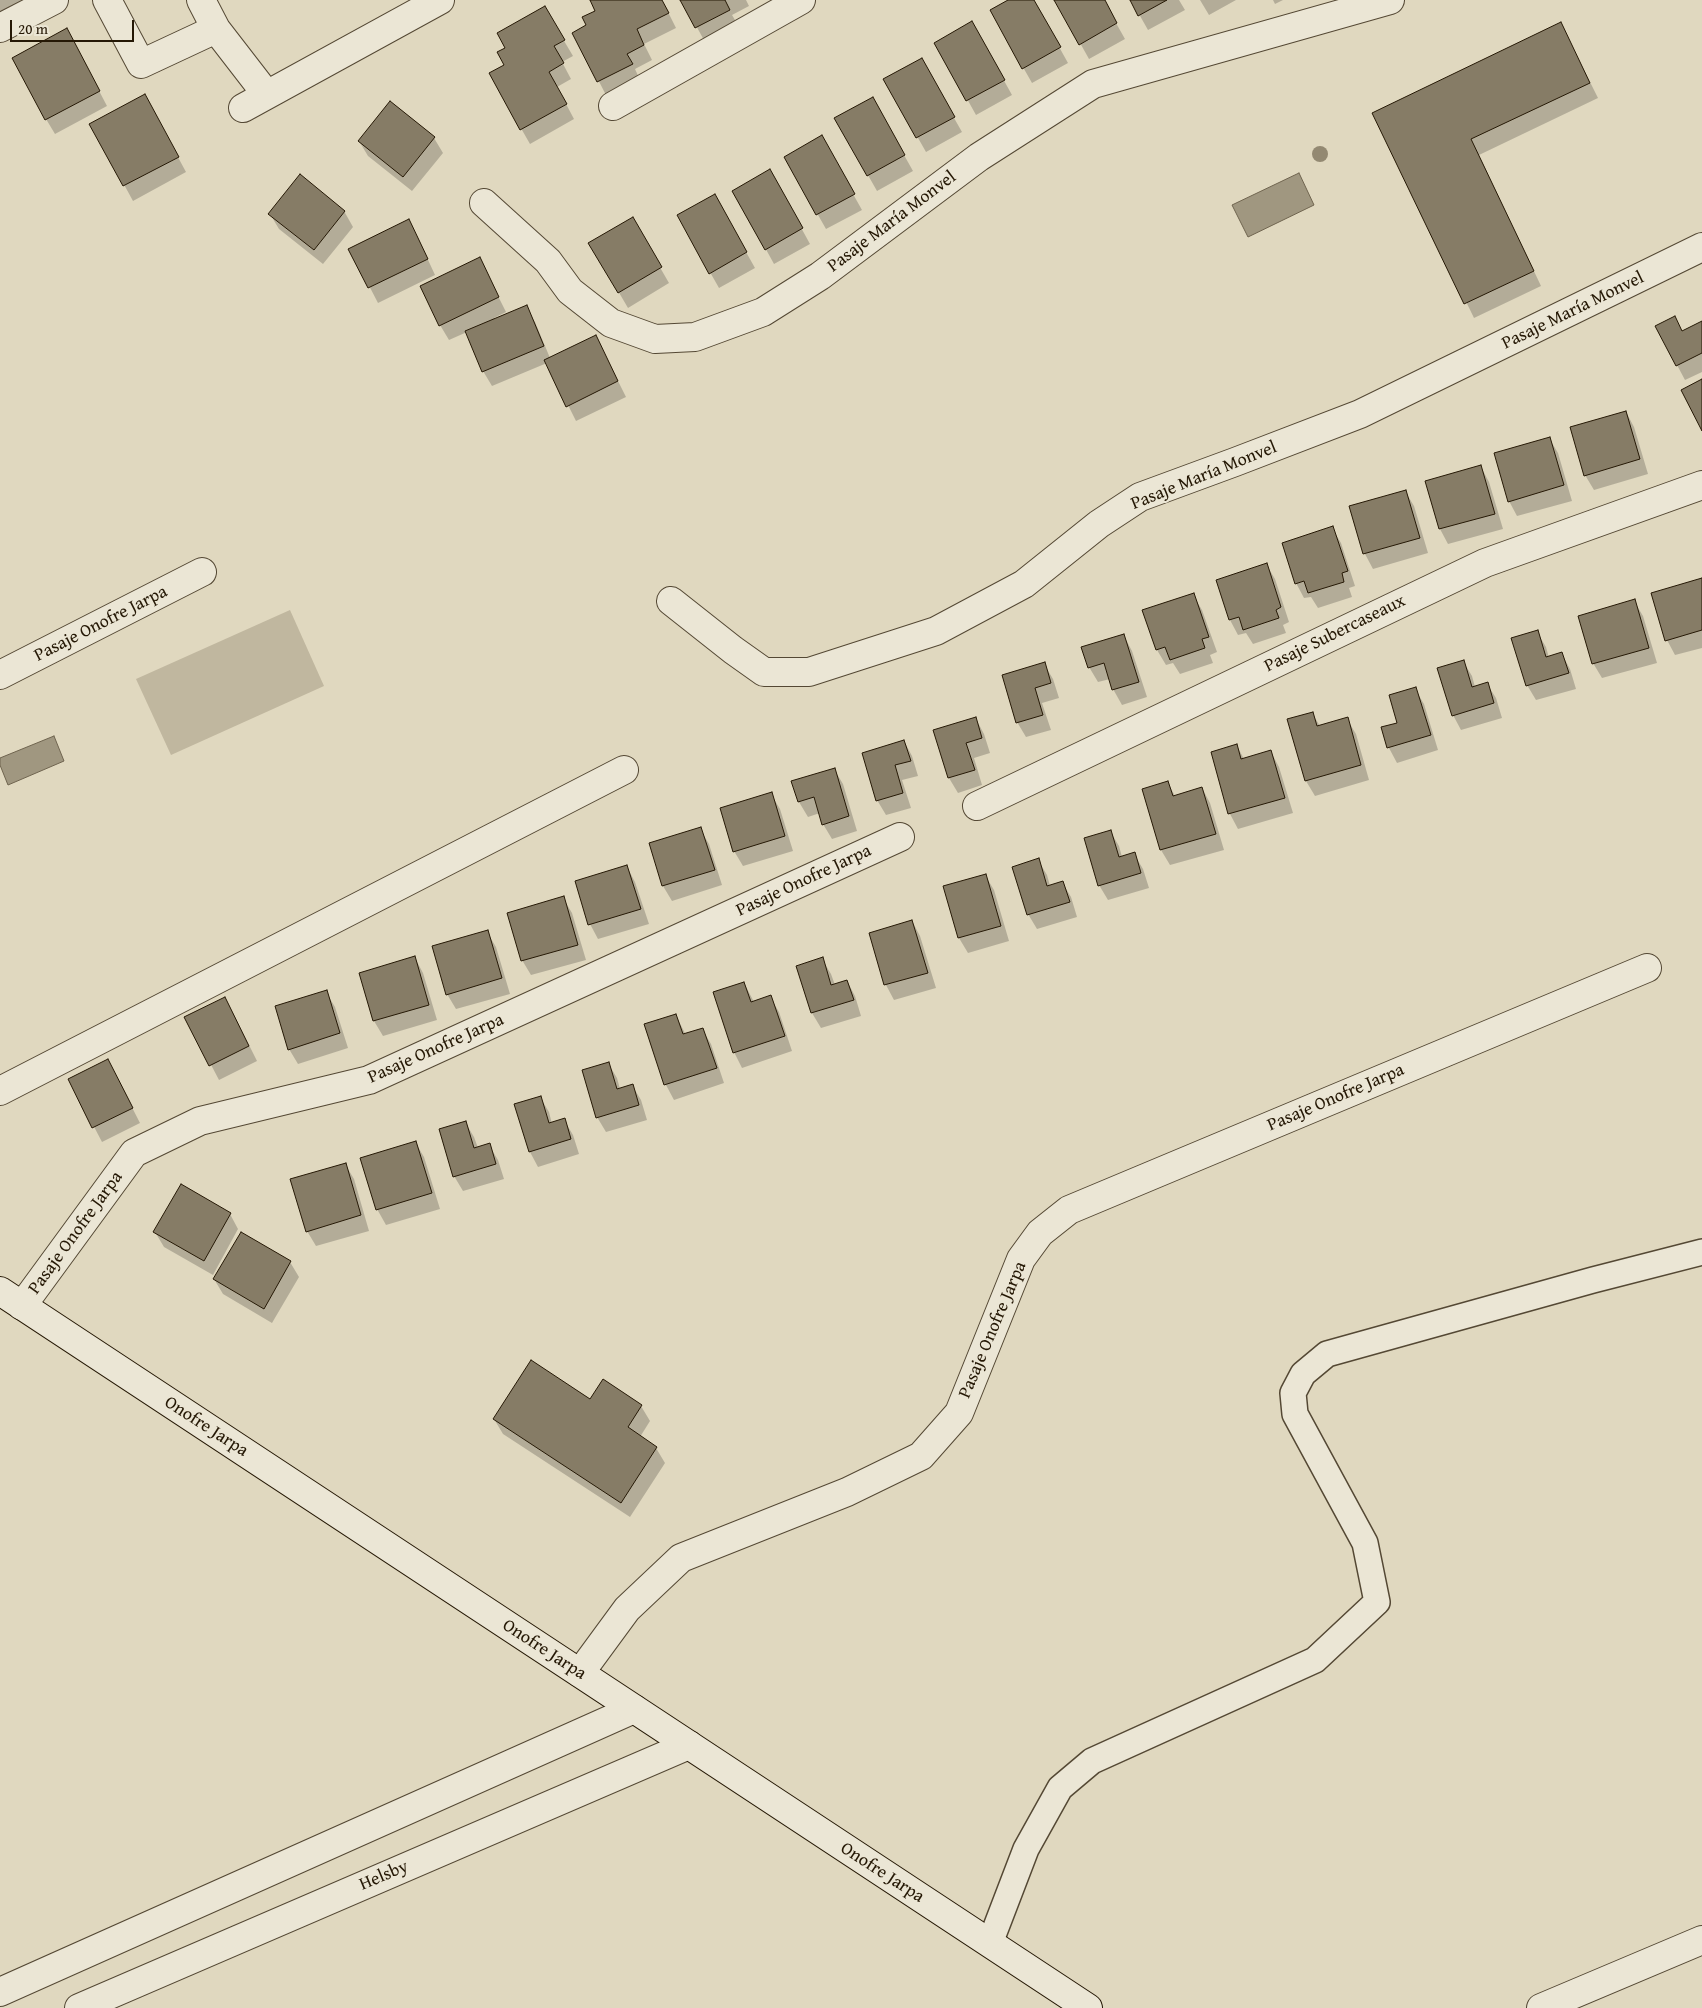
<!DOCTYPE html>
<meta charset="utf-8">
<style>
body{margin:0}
#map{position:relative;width:1702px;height:2008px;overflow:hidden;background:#e0d8bf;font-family:"Gentium Book Plus",serif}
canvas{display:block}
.scale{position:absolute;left:10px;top:20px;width:124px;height:22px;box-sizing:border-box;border:2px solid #251805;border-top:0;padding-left:6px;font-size:15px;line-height:18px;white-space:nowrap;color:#251805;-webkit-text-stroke:4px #ebe6d5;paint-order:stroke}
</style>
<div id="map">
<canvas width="1702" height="2008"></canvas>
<div class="scale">20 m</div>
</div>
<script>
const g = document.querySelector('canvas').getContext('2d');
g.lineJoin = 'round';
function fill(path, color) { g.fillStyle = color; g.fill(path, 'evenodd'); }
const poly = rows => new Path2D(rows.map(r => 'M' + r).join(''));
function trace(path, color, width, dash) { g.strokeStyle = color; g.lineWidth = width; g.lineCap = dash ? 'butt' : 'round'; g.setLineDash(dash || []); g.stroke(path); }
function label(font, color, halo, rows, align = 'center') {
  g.font = font + ' "Gentium Book Plus",serif'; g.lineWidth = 4; g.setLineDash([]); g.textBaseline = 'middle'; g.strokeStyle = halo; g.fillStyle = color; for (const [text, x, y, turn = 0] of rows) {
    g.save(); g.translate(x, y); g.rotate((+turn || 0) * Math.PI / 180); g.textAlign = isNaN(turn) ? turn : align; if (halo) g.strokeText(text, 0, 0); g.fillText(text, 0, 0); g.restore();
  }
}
fill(poly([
 [290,610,324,686,171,755,136,679]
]), '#c0b79f');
const water = poly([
 [1299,173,1314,205,1248,237,1232,205,1299,173],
 [54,736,64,761,8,785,0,765,0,758,54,736]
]);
fill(water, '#a09780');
trace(water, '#6f644f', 1);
fill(poly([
 [0,0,37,0,0,19],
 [591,0,662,0,676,28,644,44,652,60,635,69,640,80,607,97,574,33,588,26,597,11],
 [682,0,746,0,749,6,732,15,738,25,705,42],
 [1011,0,1033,0,1068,63,1032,83,991,11],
 [1056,0,1103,0,1125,39,1089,59],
 [1131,0,1179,0,1185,10,1148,30],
 [1200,0,1236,0,1209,15],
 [1273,0,1283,0,1275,4],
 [544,7,573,56,562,62,571,79,557,87,574,119,530,144,490,74,506,65,507,48],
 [972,23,1012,95,976,115,936,43],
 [1561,24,1598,98,1479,155,1541,286,1474,318,1374,113],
 [75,45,107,106,55,134,46,119],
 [921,60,962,132,926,152,885,80],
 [872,98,913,171,877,191,836,119],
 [390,103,434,138,443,153,412,191,368,156,359,141],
 [153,111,186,172,133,201,91,124],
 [821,137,862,210,826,229,785,157],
 [770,171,810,244,774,264,734,191],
 [714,195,755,268,719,288,678,216],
 [344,211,353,227,323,264,279,229,270,214],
 [632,219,669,283,628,308,590,243],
 [417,236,435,275,378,303,350,249],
 [479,258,506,312,494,318,495,320,526,307,535,322,550,358,596,337,626,397,576,421,547,363,492,386,483,371,467,332,449,340,440,325],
 [1674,318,1683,332,1702,323,1702,372,1685,380,1677,365],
 [1626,412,1634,427,1648,474,1594,490,1585,475],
 [1549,438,1558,453,1572,501,1517,516,1509,501],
 [1481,467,1489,482,1503,529,1448,544,1440,529,1426,482],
 [1405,491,1414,506,1428,553,1373,569,1365,554,1351,507],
 [1332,528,1341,543,1355,586,1349,588,1352,597,1318,608,1311,597,1304,598,1296,583],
 [1266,564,1275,579,1289,622,1283,625,1286,633,1253,644,1246,633,1238,635,1230,620],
 [1702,579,1702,648,1675,655,1667,640],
 [1193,595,1202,610,1217,652,1210,655,1213,663,1180,674,1173,663,1166,665,1157,650,1144,610],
 [1634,601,1643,616,1657,663,1602,678,1593,663],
 [1537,632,1546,647,1549,658,1562,654,1570,669,1576,689,1536,700,1527,685],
 [1124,636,1132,651,1147,697,1122,705,1113,689,1110,679,1098,682,1089,667],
 [1463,661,1472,676,1475,687,1487,684,1496,698,1502,718,1461,730,1453,715],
 [1044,664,1053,679,1059,698,1042,703,1051,730,1026,737,1017,722],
 [1415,689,1424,704,1438,750,1397,763,1389,748,1383,728,1399,723],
 [1312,713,1320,726,1347,719,1356,734,1369,780,1315,796,1306,781,1289,720],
 [976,719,984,734,990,753,974,758,982,785,958,793,949,778,935,731],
 [904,741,912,756,918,776,902,780,911,808,886,815,877,800],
 [1237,746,1244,759,1271,752,1279,767,1293,813,1238,829,1230,814,1212,753],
 [834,769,843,784,857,831,832,839,823,824,820,813,808,817,799,802,793,782],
 [1168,783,1175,796,1202,788,1210,803,1224,850,1170,865,1161,850,1144,789],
 [771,794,780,809,793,851,743,866,734,851],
 [700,829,709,844,722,885,672,901,663,886,650,844],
 [1110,831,1119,846,1122,857,1134,854,1143,869,1149,888,1108,900,1099,885],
 [1038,860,1047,875,1050,886,1062,882,1071,897,1077,917,1037,929,1028,914],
 [627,867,635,882,649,924,598,939,590,924],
 [985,875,994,890,1009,941,968,953,959,938,944,887],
 [563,898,572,913,586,960,531,975,522,960],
 [912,921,920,936,936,988,894,1000,886,985,870,933],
 [487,932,496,947,510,994,456,1009,447,994],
 [415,958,423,973,437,1020,383,1036,374,1021,360,974],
 [822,959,831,974,835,985,847,981,855,996,861,1016,821,1028,812,1013,798,967],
 [744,983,754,1002,770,997,779,1012,792,1051,742,1068,734,1052],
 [326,992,335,1007,348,1048,298,1064,289,1049],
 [233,1013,257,1061,219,1080,186,1017],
 [676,1016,686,1035,702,1029,711,1044,724,1083,674,1100,666,1085,646,1025],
 [608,1063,617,1078,620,1089,632,1085,641,1100,647,1120,606,1132,597,1117],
 [116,1076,140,1123,102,1142,69,1079],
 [540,1097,549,1112,552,1124,564,1120,573,1135,579,1154,538,1167,530,1152,516,1105],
 [465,1122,474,1137,478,1148,489,1145,498,1160,504,1179,463,1191,454,1176],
 [415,1142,424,1157,440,1209,386,1225,377,1209],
 [345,1164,354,1179,369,1231,316,1246,307,1231],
 [230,1214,238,1229,213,1275,164,1247,155,1232],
 [290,1262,299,1277,272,1323,223,1294,214,1279],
 [603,1381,641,1406,650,1421,640,1437,656,1448,665,1463,630,1517,503,1434,494,1419,590,1401]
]), '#0003');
const building = poly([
 [590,0,662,0,669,13,637,29,644,45,627,54,633,64,597,82,572,33,586,25,582,17,595,11,590,0],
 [680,0,725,0,730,10,695,28,680,0],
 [1008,0,1034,0,1061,47,1022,69,990,10,1008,0],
 [1054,0,1105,0,1117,23,1079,45,1054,0],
 [1130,0,1167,0,1138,16,1130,0],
 [545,6,565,40,554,46,564,63,549,72,567,104,520,130,489,73,504,65,497,52,505,48,497,33,545,6],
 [972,21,1005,80,966,101,934,43,972,21],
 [1561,22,1590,83,1471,139,1534,271,1464,304,1372,113,1561,22],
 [67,28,100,91,45,120,12,58,67,28],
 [922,58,955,117,916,138,883,79,922,58],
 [145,94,179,157,123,186,89,124,145,94],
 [873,97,905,155,867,176,834,118,873,97],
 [390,101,435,137,403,177,358,141,390,101],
 [822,135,855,194,816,215,784,157,822,135],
 [770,169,803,228,765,250,732,191,770,169],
 [300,174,345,211,314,250,268,214,300,174],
 [715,194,747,252,709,274,677,215,715,194],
 [633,217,662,267,618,293,588,243,633,217],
 [409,219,428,259,368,288,348,249,409,219],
 [480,257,499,297,439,326,420,286,480,257],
 [527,305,544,346,482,372,465,331,527,305],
 [1675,316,1682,331,1702,321,1702,353,1676,366,1655,326,1675,316],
 [596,335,618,381,566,407,544,360,596,335],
 [1702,379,1702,431,1681,390,1702,379],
 [1626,411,1640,459,1584,476,1570,427,1626,411],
 [1550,437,1564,485,1508,502,1494,453,1550,437],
 [1481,465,1495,514,1439,529,1425,481,1481,465],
 [1406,490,1420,538,1363,554,1349,506,1406,490],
 [1333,526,1348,571,1342,573,1344,582,1308,593,1304,581,1295,584,1282,543,1333,526],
 [1267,563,1281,607,1276,610,1279,618,1243,630,1239,617,1229,620,1216,580,1267,563],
 [1702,578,1702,630,1665,641,1651,593,1702,578],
 [1194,593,1209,637,1202,639,1205,648,1170,660,1165,647,1156,650,1142,610,1194,593],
 [1635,599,1649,648,1592,664,1578,616,1635,599],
 [1538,630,1546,657,1562,652,1569,673,1526,686,1511,638,1538,630],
 [1124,634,1139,682,1112,690,1104,663,1088,668,1081,647,1124,634],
 [1464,660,1472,687,1488,682,1494,703,1452,716,1437,668,1464,660],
 [1045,662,1051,683,1035,688,1043,715,1016,723,1002,675,1045,662],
 [1416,687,1431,735,1387,748,1381,727,1397,723,1389,695,1416,687],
 [1313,712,1317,726,1348,717,1361,765,1305,781,1287,719,1313,712],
 [976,717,982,738,966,743,975,770,948,778,933,730,976,717],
 [904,740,911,761,895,765,903,793,876,801,862,753,904,740],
 [1237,744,1241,759,1271,750,1285,798,1228,814,1211,752,1237,744],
 [835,768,849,816,822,825,814,797,798,802,791,781,835,768],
 [1168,781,1173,796,1202,787,1216,834,1160,850,1142,789,1168,781],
 [772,792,785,836,733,852,720,808,772,792],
 [701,827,715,870,662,886,649,843,701,827],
 [1111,830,1119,857,1135,852,1141,873,1098,886,1084,838,1111,830],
 [1039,858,1047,886,1063,881,1070,902,1027,915,1012,867,1039,858],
 [627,865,641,909,588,925,575,881,627,865],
 [986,874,1001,926,958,938,943,886,986,874],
 [564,896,578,945,521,961,507,913,564,896],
 [912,920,928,973,884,985,869,933,912,920],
 [488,930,502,978,446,995,432,946,488,930],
 [415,956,429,1005,373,1021,359,973,415,956],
 [823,957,831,985,847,980,854,1000,811,1013,796,966,823,957],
 [744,982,751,1002,771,995,785,1036,733,1053,713,992,744,982],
 [327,990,340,1033,288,1050,275,1006,327,990],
 [225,997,249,1046,209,1066,184,1017,225,997],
 [676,1014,683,1034,703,1028,717,1068,664,1085,644,1024,676,1014],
 [108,1059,133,1108,92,1128,68,1079,108,1059],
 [609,1062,617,1089,633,1084,639,1105,596,1118,582,1070,609,1062],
 [541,1096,549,1123,565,1118,571,1139,529,1152,514,1104,541,1096],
 [466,1121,474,1148,490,1143,496,1164,453,1177,439,1129,466,1121],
 [416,1141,432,1193,376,1210,360,1158,416,1141],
 [346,1163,361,1215,306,1232,290,1179,346,1163],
 [181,1184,231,1213,204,1261,153,1232,181,1184],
 [241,1232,291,1261,264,1309,213,1279,241,1232],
 [531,1360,590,1399,603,1379,642,1405,628,1427,657,1447,621,1503,493,1419,531,1360]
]);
fill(building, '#867c66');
trace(building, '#251805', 1);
const lane = poly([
 [990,1943,1026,1849,1060,1788,1092,1761,1315,1660,1377,1602,1365,1543,1295,1414,1293,1393,1303,1374,1327,1354,1593,1280,1702,1252]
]);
const street = poly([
 [107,0,141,64,216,29],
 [201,0,216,29,267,95],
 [0,28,54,0],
 [613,106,801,0],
 [243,108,440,0],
 [484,203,548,261,570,291,611,323,655,339,695,337,763,312,820,276,979,157,1093,84,1390,0],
 [671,601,733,650,764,672,809,672,936,631,1024,584,1099,524,1140,497,1235,462,1360,414,1702,247],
 [0,675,202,572],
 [977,806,1485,563,1702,485],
 [0,1091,624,770],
 [22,1306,134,1153,200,1121,369,1080,900,837],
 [580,1673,627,1609,681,1558,847,1492,921,1456,959,1413,1021,1259,1040,1233,1069,1210,1647,968],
 [0,1992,634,1709],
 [79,2008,689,1745],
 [1541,2008,1702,1940]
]);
const secondary = poly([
 [0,1291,1088,2008]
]);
trace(lane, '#544834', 28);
trace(street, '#544834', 30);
trace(secondary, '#251805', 30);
trace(lane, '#ebe6d5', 25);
trace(street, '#ebe6d5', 28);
trace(secondary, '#ebe6d5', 28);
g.fillStyle = '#938972';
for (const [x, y] of [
 [1320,154]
]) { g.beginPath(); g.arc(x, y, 8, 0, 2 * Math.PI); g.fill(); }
label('18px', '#251805', '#ebe6d5', [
 ["Pasaje María Monvel",892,222,-37],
 ["Pasaje María Monvel",1573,311,-26],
 ["Pasaje María Monvel",1204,476,-22],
 ["Pasaje Onofre Jarpa",101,624,-27],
 ["Pasaje Subercaseaux",1335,634,-26],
 ["Pasaje Onofre Jarpa",804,881,-25],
 ["Pasaje Onofre Jarpa",436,1049,-24],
 ["Pasaje Onofre Jarpa",1336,1098,-23],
 ["Pasaje Onofre Jarpa",76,1233,-54],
 ["Pasaje Onofre Jarpa",993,1330,-67],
 ["Onofre Jarpa",206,1427,33],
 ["Onofre Jarpa",544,1650,33],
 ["Onofre Jarpa",882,1873,33],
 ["Helsby",384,1876,-23]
]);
</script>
